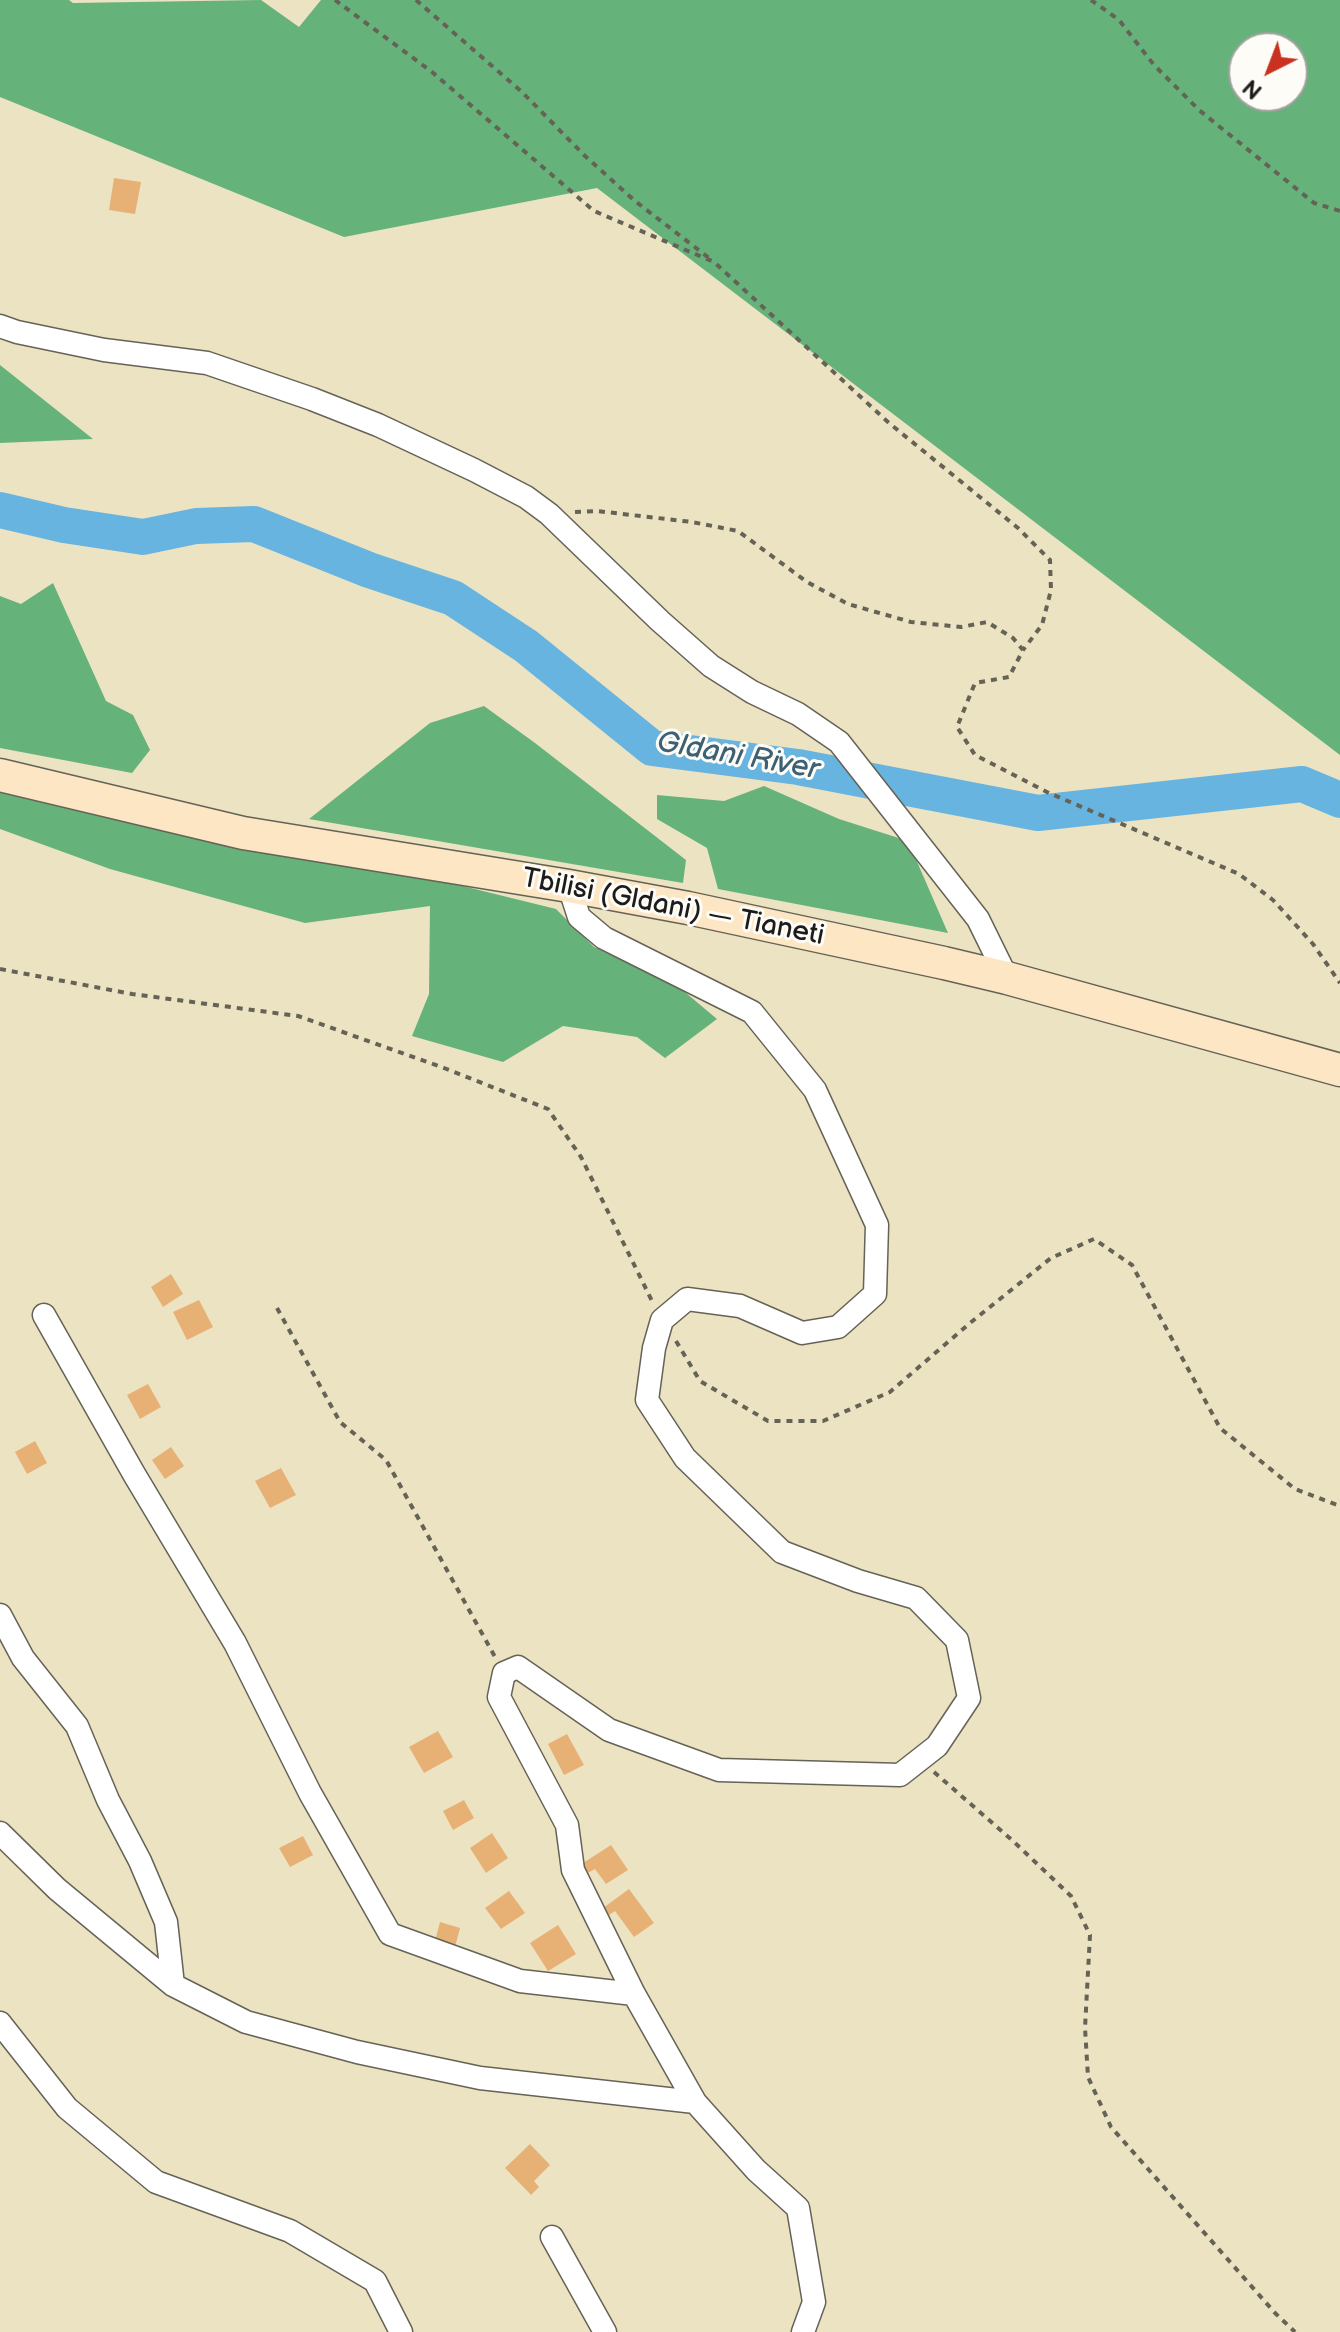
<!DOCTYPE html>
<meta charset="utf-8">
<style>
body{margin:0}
#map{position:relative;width:1340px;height:2332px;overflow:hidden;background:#ece3c2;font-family:"Balsamiq Sans",sans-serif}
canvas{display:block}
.north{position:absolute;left:1228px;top:32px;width:80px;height:80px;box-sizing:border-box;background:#fdfcf7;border:2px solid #a3a29f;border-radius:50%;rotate:222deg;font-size:22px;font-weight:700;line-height:32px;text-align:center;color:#1c1c1c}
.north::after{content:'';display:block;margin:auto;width:28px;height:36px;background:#c8321e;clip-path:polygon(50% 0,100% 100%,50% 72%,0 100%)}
</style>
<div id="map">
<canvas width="1340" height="2332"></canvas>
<div class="north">N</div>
</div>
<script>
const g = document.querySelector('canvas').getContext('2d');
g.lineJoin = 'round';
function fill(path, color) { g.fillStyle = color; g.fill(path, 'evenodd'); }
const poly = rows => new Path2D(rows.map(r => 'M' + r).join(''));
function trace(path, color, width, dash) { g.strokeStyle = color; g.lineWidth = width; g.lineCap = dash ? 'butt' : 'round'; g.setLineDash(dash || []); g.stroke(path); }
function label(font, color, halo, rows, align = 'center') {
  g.font = font + ' "Balsamiq Sans",sans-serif'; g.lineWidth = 6; g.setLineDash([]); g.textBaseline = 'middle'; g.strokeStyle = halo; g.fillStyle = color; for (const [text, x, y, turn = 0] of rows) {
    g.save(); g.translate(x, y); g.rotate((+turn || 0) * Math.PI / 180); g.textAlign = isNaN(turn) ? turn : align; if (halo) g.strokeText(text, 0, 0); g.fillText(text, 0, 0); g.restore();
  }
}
fill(poly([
 [0,0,69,0,73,3,261,0,299,27,321,0,1340,0,1340,755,597,188,344,237,0,97],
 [1244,48,1292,48,1292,96,1244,96],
 [0,365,93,439,0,443],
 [53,583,106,701,133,715,150,750,132,773,0,748,0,596,21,604],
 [484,706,535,743,686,860,683,883,309,819,430,723],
 [764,786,839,819,908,841,948,933,718,889,707,848,657,819,657,795,724,801],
 [0,788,135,824,414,874,556,909,594,947,680,988,717,1019,665,1058,637,1037,563,1026,503,1062,412,1036,429,994,430,906,305,923,110,869,0,829]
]), '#65b27b');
trace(poly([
 [0,510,64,525,143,537,196,526,254,524,369,570,453,598,526,646,652,748,798,767,1038,813,1302,784,1340,800]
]), '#67b4e1', 36);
fill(poly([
 [114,178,141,182,135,214,109,210],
 [171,1274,183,1294,163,1307,151,1287],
 [199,1300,213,1327,187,1340,173,1312],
 [148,1384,161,1407,140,1419,127,1395],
 [35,1441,47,1463,27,1474,15,1452],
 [171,1447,184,1466,165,1479,152,1460],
 [281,1468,296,1495,270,1508,255,1481],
 [438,1731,453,1757,424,1773,409,1747],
 [567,1734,584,1765,564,1775,548,1744],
 [464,1800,474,1818,453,1830,443,1811],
 [492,1833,508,1858,486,1873,470,1848],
 [303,1836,313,1855,290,1867,279,1848],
 [611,1845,628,1870,606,1884,595,1869,586,1874,580,1865],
 [629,1889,654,1923,634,1937,615,1911,609,1915,603,1908],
 [509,1891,525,1913,501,1929,485,1908],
 [440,1922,460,1928,455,1947,435,1941],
 [558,1925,576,1954,548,1971,530,1943],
 [530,2144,550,2165,534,2181,539,2187,531,2195,505,2168]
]), '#e7b176');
const minor = poly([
 [0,326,17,332,104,350,207,363,312,399,378,425,474,470,526,497,549,514,660,621,711,666,752,692,798,714,839,742,978,919,1007,978],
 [569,886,579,917,604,938,752,1012,815,1090,877,1225,875,1294,838,1327,802,1333,740,1306,687,1299,662,1320,654,1348,647,1400,685,1458,782,1552,858,1581,916,1598,957,1640,969,1698,937,1746,900,1775,719,1770,609,1730,518,1667,504,1673,499,1697,567,1825,573,1870,634,1994,695,2102],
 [44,1315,134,1474,235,1643,310,1793,390,1934,520,1981,634,1994],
 [0,1615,23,1658,77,1726,108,1800,140,1861,166,1922,173,1985],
 [0,1833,57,1889,173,1985,246,2022,357,2052,480,2078,695,2102,756,2170,798,2208,814,2302,803,2332],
 [0,2023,67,2108,156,2182,290,2231,375,2281,401,2332],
 [552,2237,605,2332]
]);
const secondary = poly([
 [0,775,243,833,569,886,688,908,944,963,1007,978,1340,1070]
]);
trace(minor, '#656256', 25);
trace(secondary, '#656256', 35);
trace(poly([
 [335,0,432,72,594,211,714,262,889,423,1018,528,1050,560,1051,590,1042,625,1023,650],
 [416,0,522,92,585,156,635,201,709,258],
 [1091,0,1119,20,1154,65,1199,110,1314,203,1340,211],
 [575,512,597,511,692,522,738,531,807,582,848,604,911,622,961,627,987,622,1013,638,1023,650,1009,677,975,683,957,727,975,755,1049,793,1239,874,1273,900,1313,944,1340,983],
 [0,969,132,994,298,1016,444,1068,548,1109,581,1157,653,1303],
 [277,1308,340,1422,386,1460,495,1657],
 [676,1341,700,1381,768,1421,823,1421,890,1392,970,1323,1051,1258,1094,1239,1132,1265,1220,1428,1295,1489,1340,1506],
 [934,1772,1013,1841,1071,1896,1090,1935,1085,2028,1088,2077,1111,2127,1275,2313,1295,2332]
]), '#656256', 4, [6, 6]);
trace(minor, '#fff', 22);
trace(secondary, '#fce6c4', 32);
label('28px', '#1c1c1c', '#fdfcf7', [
 ["Tbilisi (Gldani) — Tianeti",673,908,11]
]);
label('italic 30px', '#3e6075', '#fdfcf7', [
 ["Gldani River",738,757,10]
]);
</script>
